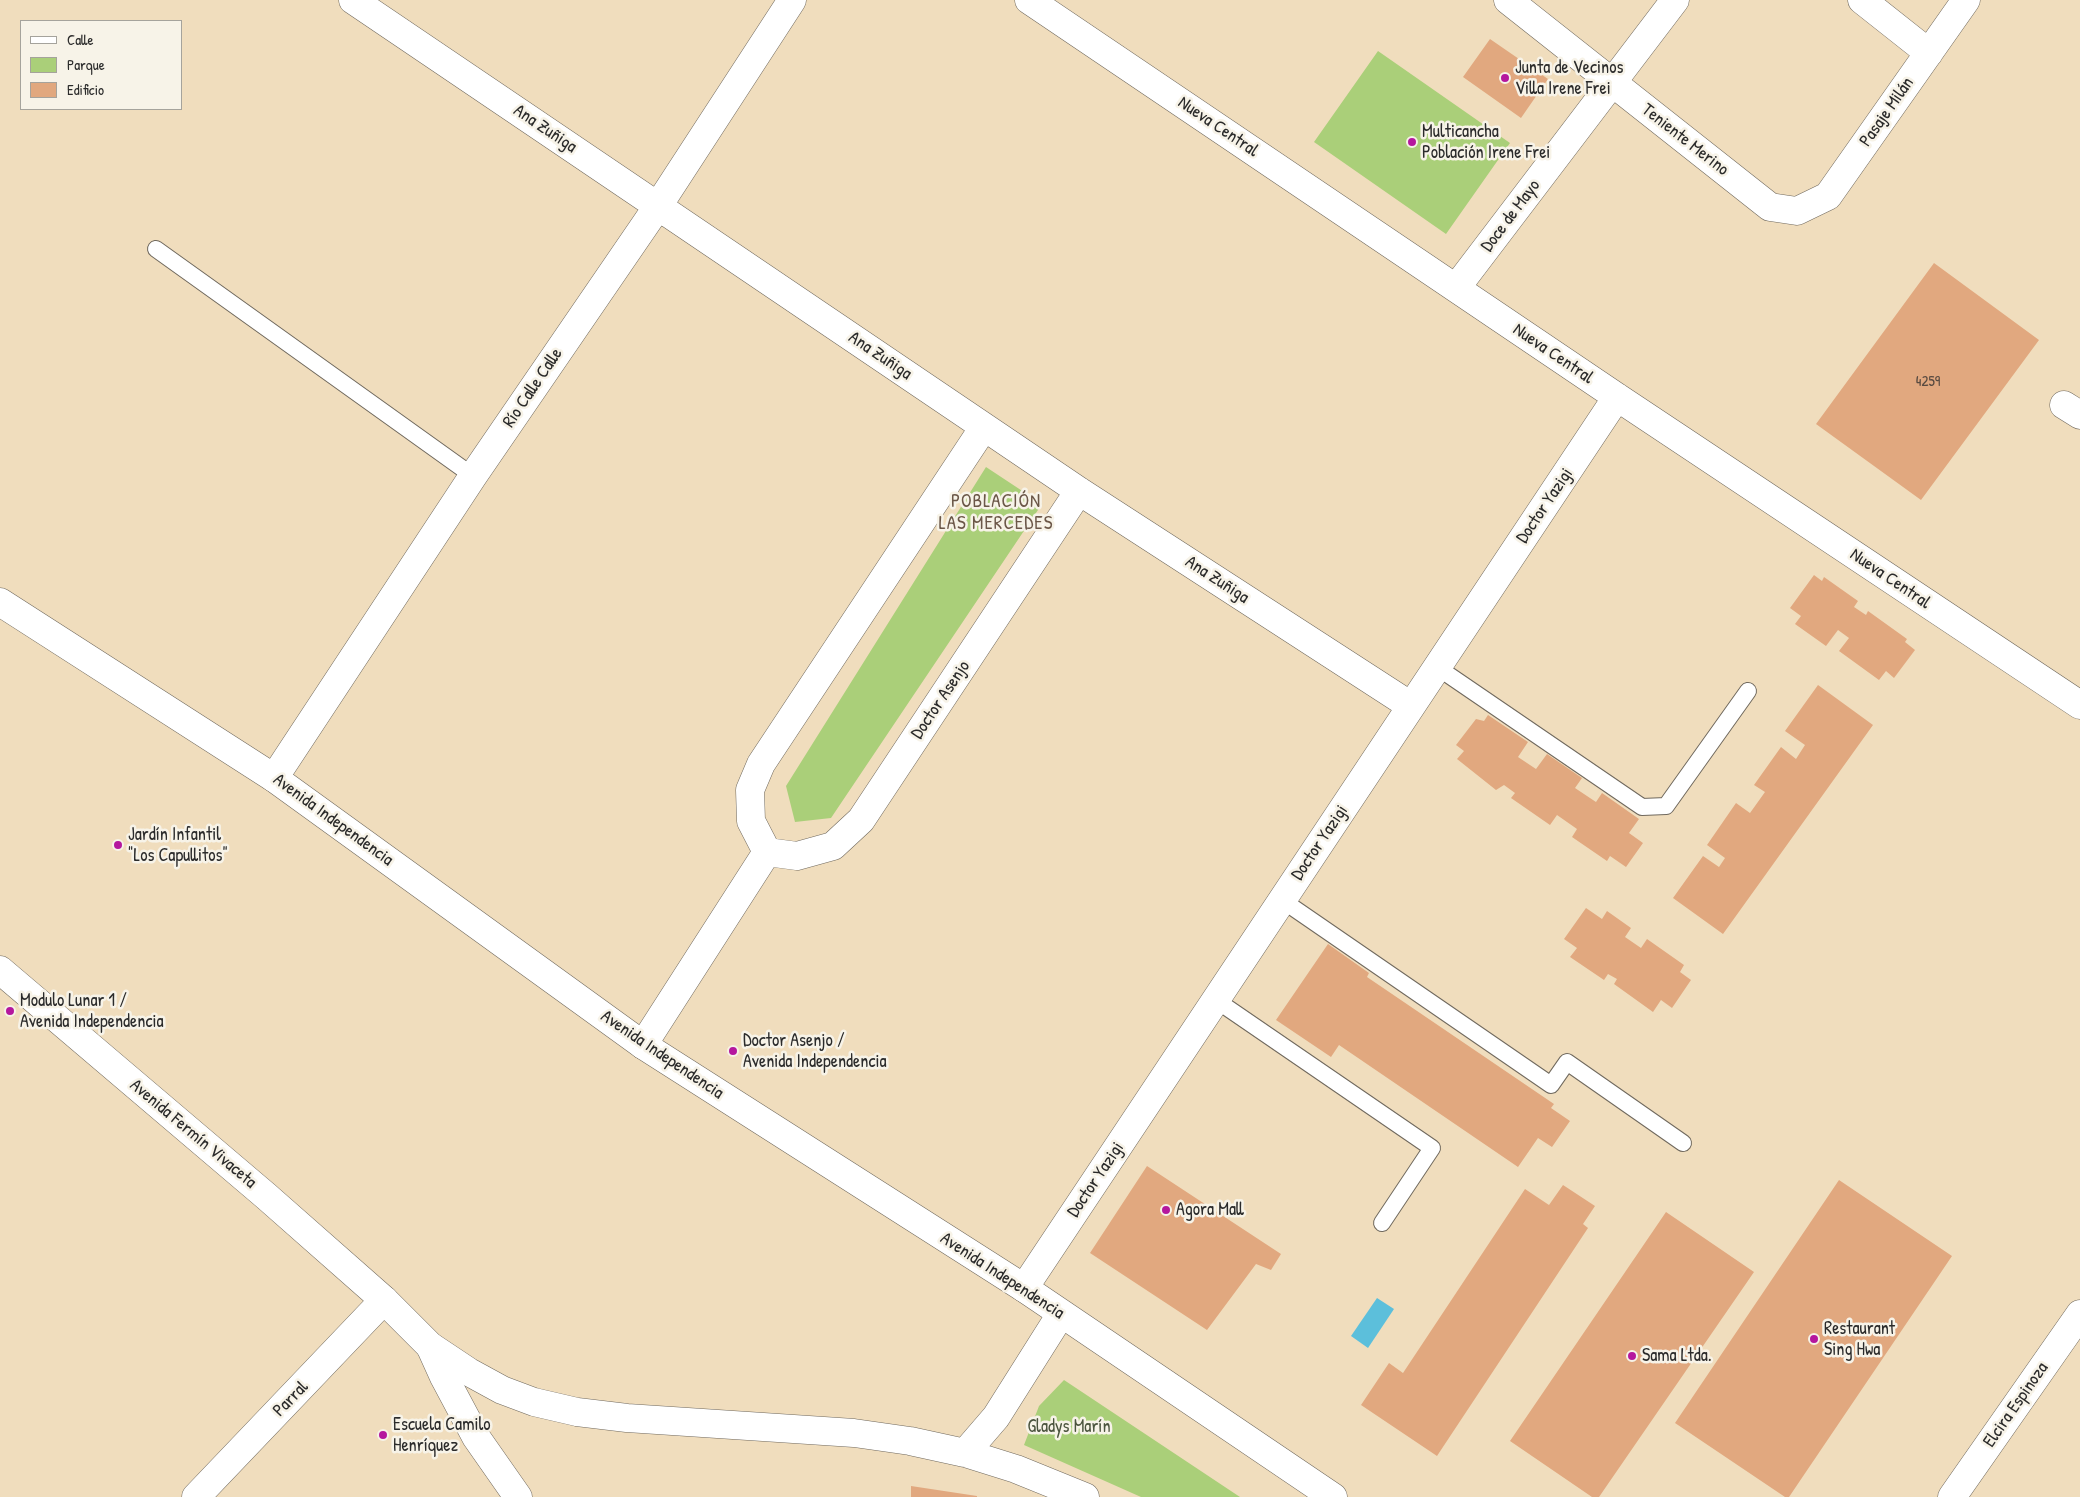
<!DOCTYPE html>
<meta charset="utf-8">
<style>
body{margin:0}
#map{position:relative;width:2080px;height:1497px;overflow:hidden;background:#f0ddbd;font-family:"Patrick Hand",sans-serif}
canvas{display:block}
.legend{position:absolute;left:20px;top:20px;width:162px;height:90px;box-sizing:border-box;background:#f7f3e8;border:1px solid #a5a39c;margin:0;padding:6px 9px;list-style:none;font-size:15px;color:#2b2b2b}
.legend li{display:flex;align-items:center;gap:10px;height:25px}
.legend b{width:25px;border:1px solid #a5a39c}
</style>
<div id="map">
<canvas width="2080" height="1497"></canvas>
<ul class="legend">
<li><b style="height:6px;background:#fff"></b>Calle</li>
<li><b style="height:14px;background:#aacf79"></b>Parque</li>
<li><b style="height:14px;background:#e1a87f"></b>Edificio</li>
</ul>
</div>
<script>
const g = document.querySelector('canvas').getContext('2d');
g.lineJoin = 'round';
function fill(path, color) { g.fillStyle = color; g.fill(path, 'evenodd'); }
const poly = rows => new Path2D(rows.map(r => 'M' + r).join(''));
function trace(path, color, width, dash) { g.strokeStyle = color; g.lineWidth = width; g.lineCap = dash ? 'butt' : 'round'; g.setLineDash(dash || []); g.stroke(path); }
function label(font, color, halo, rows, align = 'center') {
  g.font = font + ' "Patrick Hand",sans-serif'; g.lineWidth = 5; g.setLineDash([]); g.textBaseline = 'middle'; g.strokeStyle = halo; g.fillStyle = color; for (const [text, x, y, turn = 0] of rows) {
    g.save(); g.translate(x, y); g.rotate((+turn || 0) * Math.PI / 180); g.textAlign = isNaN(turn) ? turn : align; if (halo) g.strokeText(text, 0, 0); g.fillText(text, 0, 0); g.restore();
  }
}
fill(poly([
 [1378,51,1510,143,1446,234,1314,142],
 [986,467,1042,504,831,818,795,822,786,786],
 [1064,1380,1240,1497,1141,1497,1024,1445,1039,1406]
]), '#aacf79');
fill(poly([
 [1377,1298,1394,1309,1368,1348,1351,1336]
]), '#5cbfdb');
fill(poly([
 [1490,39,1548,79,1521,118,1463,77],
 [1934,263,2039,340,1921,500,1816,424],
 [1814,575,1822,581,1824,577,1858,601,1854,607,1866,615,1868,611,1907,639,1905,642,1915,650,1894,678,1886,671,1879,680,1839,651,1849,638,1838,630,1826,646,1795,624,1801,616,1790,608],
 [1818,685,1873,725,1723,934,1673,898,1703,856,1719,867,1725,858,1707,845,1736,803,1750,813,1765,792,1754,785,1781,747,1796,759,1805,745,1785,731],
 [1488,715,1528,742,1518,757,1536,769,1547,754,1582,778,1575,788,1596,802,1602,793,1639,819,1629,833,1643,843,1626,867,1610,856,1607,861,1572,837,1577,829,1557,815,1550,825,1511,798,1515,793,1504,785,1496,790,1457,759,1464,751,1456,745,1476,719,1484,721],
 [1586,908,1602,919,1607,911,1631,928,1625,937,1641,948,1647,939,1684,965,1680,972,1691,980,1672,1008,1661,1000,1653,1012,1614,984,1617,979,1608,974,1604,980,1570,957,1577,948,1564,939],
 [1328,944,1369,973,1367,977,1554,1104,1551,1108,1570,1121,1552,1147,1538,1138,1518,1167,1339,1045,1331,1057,1276,1020],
 [1147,1166,1281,1254,1271,1270,1256,1264,1207,1330,1090,1253],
 [1839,1180,1952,1256,1789,1497,1785,1497,1675,1423],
 [1563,1185,1595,1206,1583,1224,1588,1228,1437,1456,1361,1405,1389,1363,1403,1373,1525,1189,1549,1205],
 [1666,1212,1754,1272,1599,1497,1592,1497,1510,1441],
 [911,1486,977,1496,977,1497,911,1497]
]), '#e1a87f');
const service = poly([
 [156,249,473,476],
 [1437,667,1642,807,1666,806,1748,691],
 [1282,900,1551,1085,1567,1062,1683,1143],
 [1216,1000,1432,1148,1382,1223]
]);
const minor = poly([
 [353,0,1079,491,1411,706],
 [1029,0,1617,397,2080,705],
 [1508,0,1770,207,1797,211,1828,196,1966,0],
 [1862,0,1929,53],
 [1456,288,1675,0],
 [2064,405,2080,415],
 [984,427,761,764,750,790,751,821,767,852,797,856,833,846,861,820,1079,491],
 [274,778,473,476,658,206,792,0],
 [643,1045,767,852],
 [1024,1288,1617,397],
 [196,1497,384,1300],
 [1952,1497,2080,1314]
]);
const secondary = poly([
 [430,1346,444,1377,476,1437,518,1497]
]);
const primary = poly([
 [0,602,274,778,643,1045,1024,1288,1333,1497],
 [0,970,266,1196,384,1300,430,1346,469,1372,502,1390,534,1402,577,1412,627,1418,854,1433,910,1441,965,1453,1016,1469,1085,1497],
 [965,1453,996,1417,1061,1314]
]);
trace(service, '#70695e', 18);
trace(minor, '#70695e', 29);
trace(secondary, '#70695e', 29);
trace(primary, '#70695e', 29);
trace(service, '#fff', 16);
trace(minor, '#fff', 28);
trace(secondary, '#fff', 28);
trace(primary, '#fff', 28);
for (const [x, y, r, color] of [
 [1505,78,5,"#b5179e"],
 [1412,142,5,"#b5179e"],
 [118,845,5,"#b5179e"],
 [10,1011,5,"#b5179e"],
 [733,1051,5,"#b5179e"],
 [1166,1210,5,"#b5179e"],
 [1814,1339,5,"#b5179e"],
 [1632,1356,5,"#b5179e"],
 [383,1435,5,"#b5179e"]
]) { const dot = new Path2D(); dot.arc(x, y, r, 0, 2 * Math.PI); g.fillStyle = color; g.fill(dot); trace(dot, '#f7f3e8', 2); }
label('15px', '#584a40', null, [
 ["4259",1928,382]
]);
label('18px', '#2b2b2b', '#f7f3e8', [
 ["Junta de Vecinos",1515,68],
 ["Villa Irene Frei",1515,89],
 ["Multicancha",1422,132],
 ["Población Irene Frei",1422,153],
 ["Jardín Infantil",128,835],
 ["\"Los Capullitos\"",128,856],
 ["Modulo Lunar 1 /",20,1001],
 ["Avenida Independencia",20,1022],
 ["Doctor Asenjo /",743,1041],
 ["Avenida Independencia",743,1062],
 ["Agora Mall",1176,1210],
 ["Restaurant",1824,1329],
 ["Sing Hwa",1824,1350],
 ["Sama Ltda.",1642,1356],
 ["Escuela Camilo",393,1425],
 ["Henríquez",393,1446]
], 'left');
label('18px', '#2b2b2b', '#f7f3e8', [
 ["Pasaje Milán",1887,112,-55],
 ["Nueva Central",1218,127,34],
 ["Ana Zuñiga",545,129,34],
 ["Teniente Merino",1685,140,38],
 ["Doce de Mayo",1511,216,-53],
 ["Nueva Central",1553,354,34],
 ["Ana Zuñiga",880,356,34],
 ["Río Calle Calle",533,388,-56],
 ["Doctor Yazigi",1545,506,-56],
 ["Nueva Central",1890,579,34],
 ["Ana Zuñiga",1217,580,33],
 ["Doctor Asenjo",941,700,-56],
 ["Avenida Independencia",333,820,36],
 ["Doctor Yazigi",1320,843,-56],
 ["Avenida Independencia",662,1055,34],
 ["Avenida Fermín Vivaceta",193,1134,40],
 ["Doctor Yazigi",1096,1180,-56],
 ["Avenida Independencia",1002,1276,33],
 ["Parral",291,1399,-46],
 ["Elcira Espinoza",2016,1405,-55]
]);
label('18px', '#4b543e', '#f7f3e8', [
 ["Gladys Marín",1069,1427]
]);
g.letterSpacing = '1px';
label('19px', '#6b5748', '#f7f3e8', [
 ["POBLACIÓN",996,502],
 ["LAS MERCEDES",996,524]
]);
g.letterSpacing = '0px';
</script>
